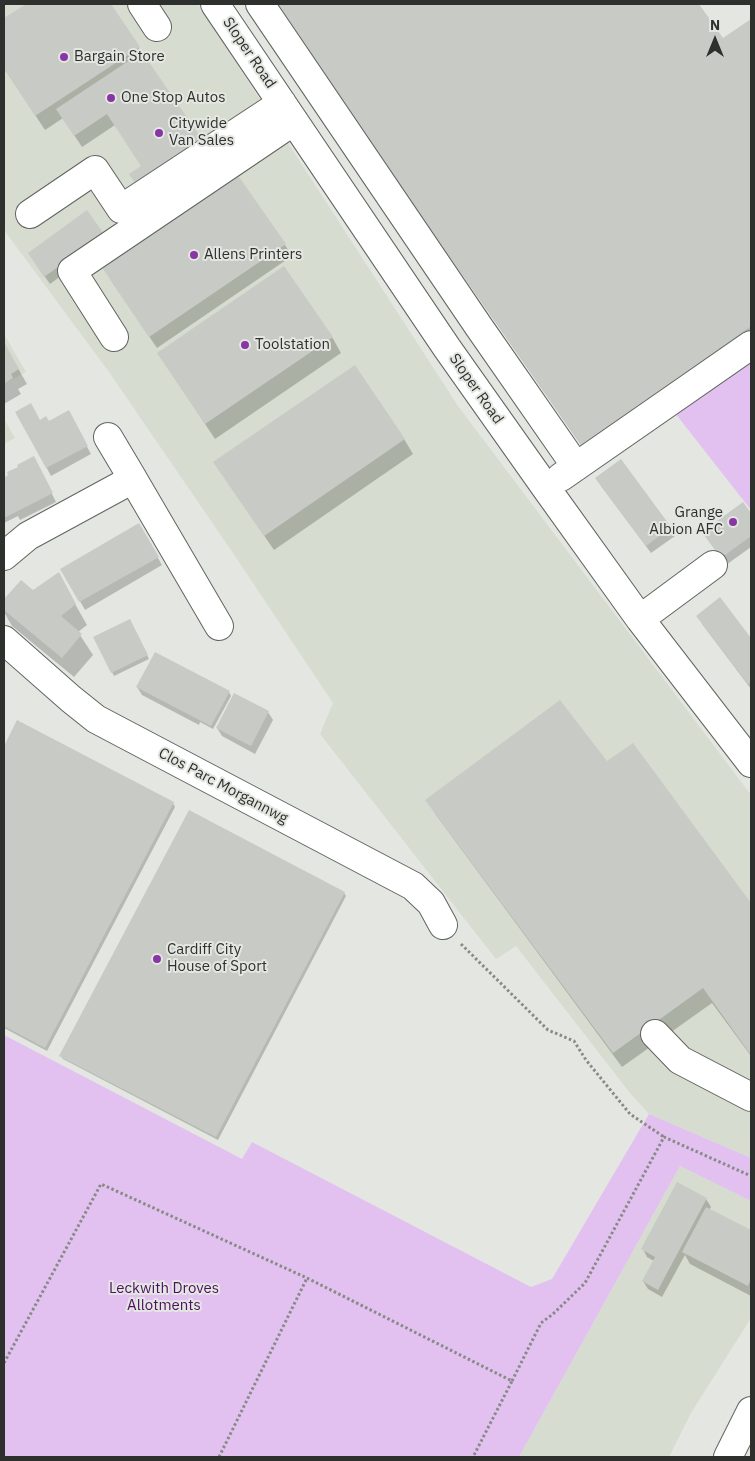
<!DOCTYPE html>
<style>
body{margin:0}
#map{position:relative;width:755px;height:1461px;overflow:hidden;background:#e4e7e1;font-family:"IBM Plex Sans",sans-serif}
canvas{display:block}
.frame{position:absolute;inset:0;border:5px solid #2e302d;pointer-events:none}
.north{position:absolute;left:690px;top:15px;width:50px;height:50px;-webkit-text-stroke:4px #e4e7e1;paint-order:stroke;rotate:0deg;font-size:14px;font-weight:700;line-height:20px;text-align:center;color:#2e302d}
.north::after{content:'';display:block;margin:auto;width:18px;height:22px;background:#2e302d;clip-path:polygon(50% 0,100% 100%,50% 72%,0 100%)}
</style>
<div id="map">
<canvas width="755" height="1461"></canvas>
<div class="frame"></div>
<div class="north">N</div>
</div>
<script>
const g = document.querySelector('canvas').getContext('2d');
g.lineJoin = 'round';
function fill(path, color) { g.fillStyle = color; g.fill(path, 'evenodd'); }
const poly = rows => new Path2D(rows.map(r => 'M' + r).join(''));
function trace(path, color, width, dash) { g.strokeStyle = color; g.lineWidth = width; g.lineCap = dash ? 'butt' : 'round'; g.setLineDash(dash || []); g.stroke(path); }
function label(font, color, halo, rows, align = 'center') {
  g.font = font + ' "IBM Plex Sans",sans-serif'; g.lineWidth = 4; g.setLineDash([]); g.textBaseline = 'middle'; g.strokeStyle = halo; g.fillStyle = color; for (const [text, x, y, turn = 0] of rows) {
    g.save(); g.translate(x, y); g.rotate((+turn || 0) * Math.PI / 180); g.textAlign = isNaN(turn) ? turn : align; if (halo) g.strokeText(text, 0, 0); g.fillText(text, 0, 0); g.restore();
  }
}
fill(poly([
 [4,4,198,4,458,406,751,795,751,1158,649,1114,630,1093,516,946,496,959,320,734,333,703,235,556,109,372,4,230],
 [4,334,26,372,4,384],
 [4,419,15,438,4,444],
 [680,1166,751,1201,751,1318,691,1413,669,1457,519,1457]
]), '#d6dccf');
fill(poly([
 [751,361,751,510,675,413],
 [4,1035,242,1159,252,1142,531,1287,552,1279,649,1114,751,1158,751,1201,680,1166,519,1457,4,1457]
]), '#e2c1f0');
fill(poly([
 [28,4,110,4,143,55,142,167,115,125,82,147,63,118,45,130,4,68,4,20],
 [274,4,698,4,722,40,751,20,751,343,590,458],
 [107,242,50,284,34,261],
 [285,245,292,256,157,348,110,279],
 [332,337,341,353,215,439,158,353],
 [4,344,27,384,18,389,21,394,4,404],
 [17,412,49,423,68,412,91,454,51,476],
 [404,439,413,454,274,550,224,477],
 [620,461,675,536,651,553,601,486],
 [38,466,56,502,20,520,18,516,4,523,4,479],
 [743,504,751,515,751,547,726,565,708,540],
 [139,525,162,565,85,610,62,569],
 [58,574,87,625,78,632,93,655,74,677,12,626,4,612,4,601,22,581,33,592],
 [720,599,751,640,751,689,702,624],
 [134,629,149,659,114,676,95,638],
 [137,687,229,692,231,696,213,729,200,722,199,725,142,695],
 [268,712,273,720,255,754,222,736,217,728],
 [18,722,173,803,175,807,47,1051,4,1028,4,748],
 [632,745,751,905,751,1056,712,1003,622,1067,436,815,427,800,606,763],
 [344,893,346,896,218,1140,63,1059,61,1056],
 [706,1199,711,1207,709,1210,751,1232,751,1296,690,1264,685,1255,662,1297,648,1289,643,1281,654,1261,647,1257,643,1249]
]), '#0003');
fill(poly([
 [26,4,111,4,140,47,35,116,4,68,4,18],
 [274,4,699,4,723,38,751,19,751,326,582,446],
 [142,52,206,145,140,190,129,174,141,166,107,114,74,136,56,109],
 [237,174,286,244,149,337,101,266],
 [87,210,104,234,44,277,28,253],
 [284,266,333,337,205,424,157,353],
 [4,342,19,369,11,374,13,378,4,384],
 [355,365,405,439,264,536,213,462],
 [31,403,40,420,46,416,49,421,69,410,88,446,46,468,15,412],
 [34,456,53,493,4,518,4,478,8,475,7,472,18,467,17,465],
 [621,459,671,527,646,546,595,478],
 [743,502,751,513,751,536,721,558,702,532],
 [139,523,159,557,79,602,60,569],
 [59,572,76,604,61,616,82,634,62,658,4,610,4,599,21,580,33,590],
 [720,597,751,638,751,682,748,684,696,616],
 [130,619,148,655,111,673,93,637],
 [155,652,230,691,211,726,136,687],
 [234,693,269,711,251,746,216,728],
 [560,700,607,761,633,743,751,903,751,1055,703,988,613,1053,425,800],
 [17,720,174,802,45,1048,4,1026,4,746],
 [189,810,345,892,216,1137,59,1056],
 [677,1182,707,1198,658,1290,642,1281,655,1257,641,1249],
 [706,1207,751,1230,751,1279,748,1286,682,1252]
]), '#c8cbc5');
const minor = poly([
 [142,4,157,27],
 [215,4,447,348,546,488,640,619,751,763],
 [260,4,479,327,575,465],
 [30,214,95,170,121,209,282,103],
 [114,337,72,271,294,121],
 [108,437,133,479],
 [561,477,751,345],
 [4,556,28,536,133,479,219,626],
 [640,619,713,565],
 [4,640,71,699,96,719,413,886,431,903,443,925],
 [655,1034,680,1060,751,1097],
 [728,1457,751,1411]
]);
trace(minor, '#61645f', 30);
trace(poly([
 [461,944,548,1030,574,1041,586,1060,630,1114,664,1137],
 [4,1363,101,1184,307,1278,512,1381,473,1457],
 [512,1381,541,1323,553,1314,585,1283,664,1137,751,1176],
 [219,1457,307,1278]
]), '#878a85', 3, [2.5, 2.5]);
trace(minor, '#fff', 28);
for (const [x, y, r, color] of [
 [64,57,5,"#8836a5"],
 [111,98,5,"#8836a5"],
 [159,133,5,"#8836a5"],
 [194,255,5,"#8836a5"],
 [245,345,5,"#8836a5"],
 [733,522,5,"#8836a5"],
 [157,959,5,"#8836a5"]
]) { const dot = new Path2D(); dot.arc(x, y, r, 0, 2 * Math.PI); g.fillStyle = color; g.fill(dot); trace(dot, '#e4e7e1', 2); }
label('15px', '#2e302d', '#e4e7e1', [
 ["Sloper Road",249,53,56],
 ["Sloper Road",476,389,55],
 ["Clos Parc Morgannwg",223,786,28]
]);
label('15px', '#2e302d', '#e4e7e1', [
 ["Bargain Store",74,57],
 ["One Stop Autos",121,98],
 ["Citywide",169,124],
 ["Van Sales",169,141],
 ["Allens Printers",204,255],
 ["Toolstation",255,345],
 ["Grange",723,513,"right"],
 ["Albion AFC",723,530,"right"],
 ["Cardiff City",167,950],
 ["House of Sport",167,967]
], 'left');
label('15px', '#4e1063', '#e4e7e1', [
 ["Leckwith Droves",164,1289],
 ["Allotments",164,1306]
]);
</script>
